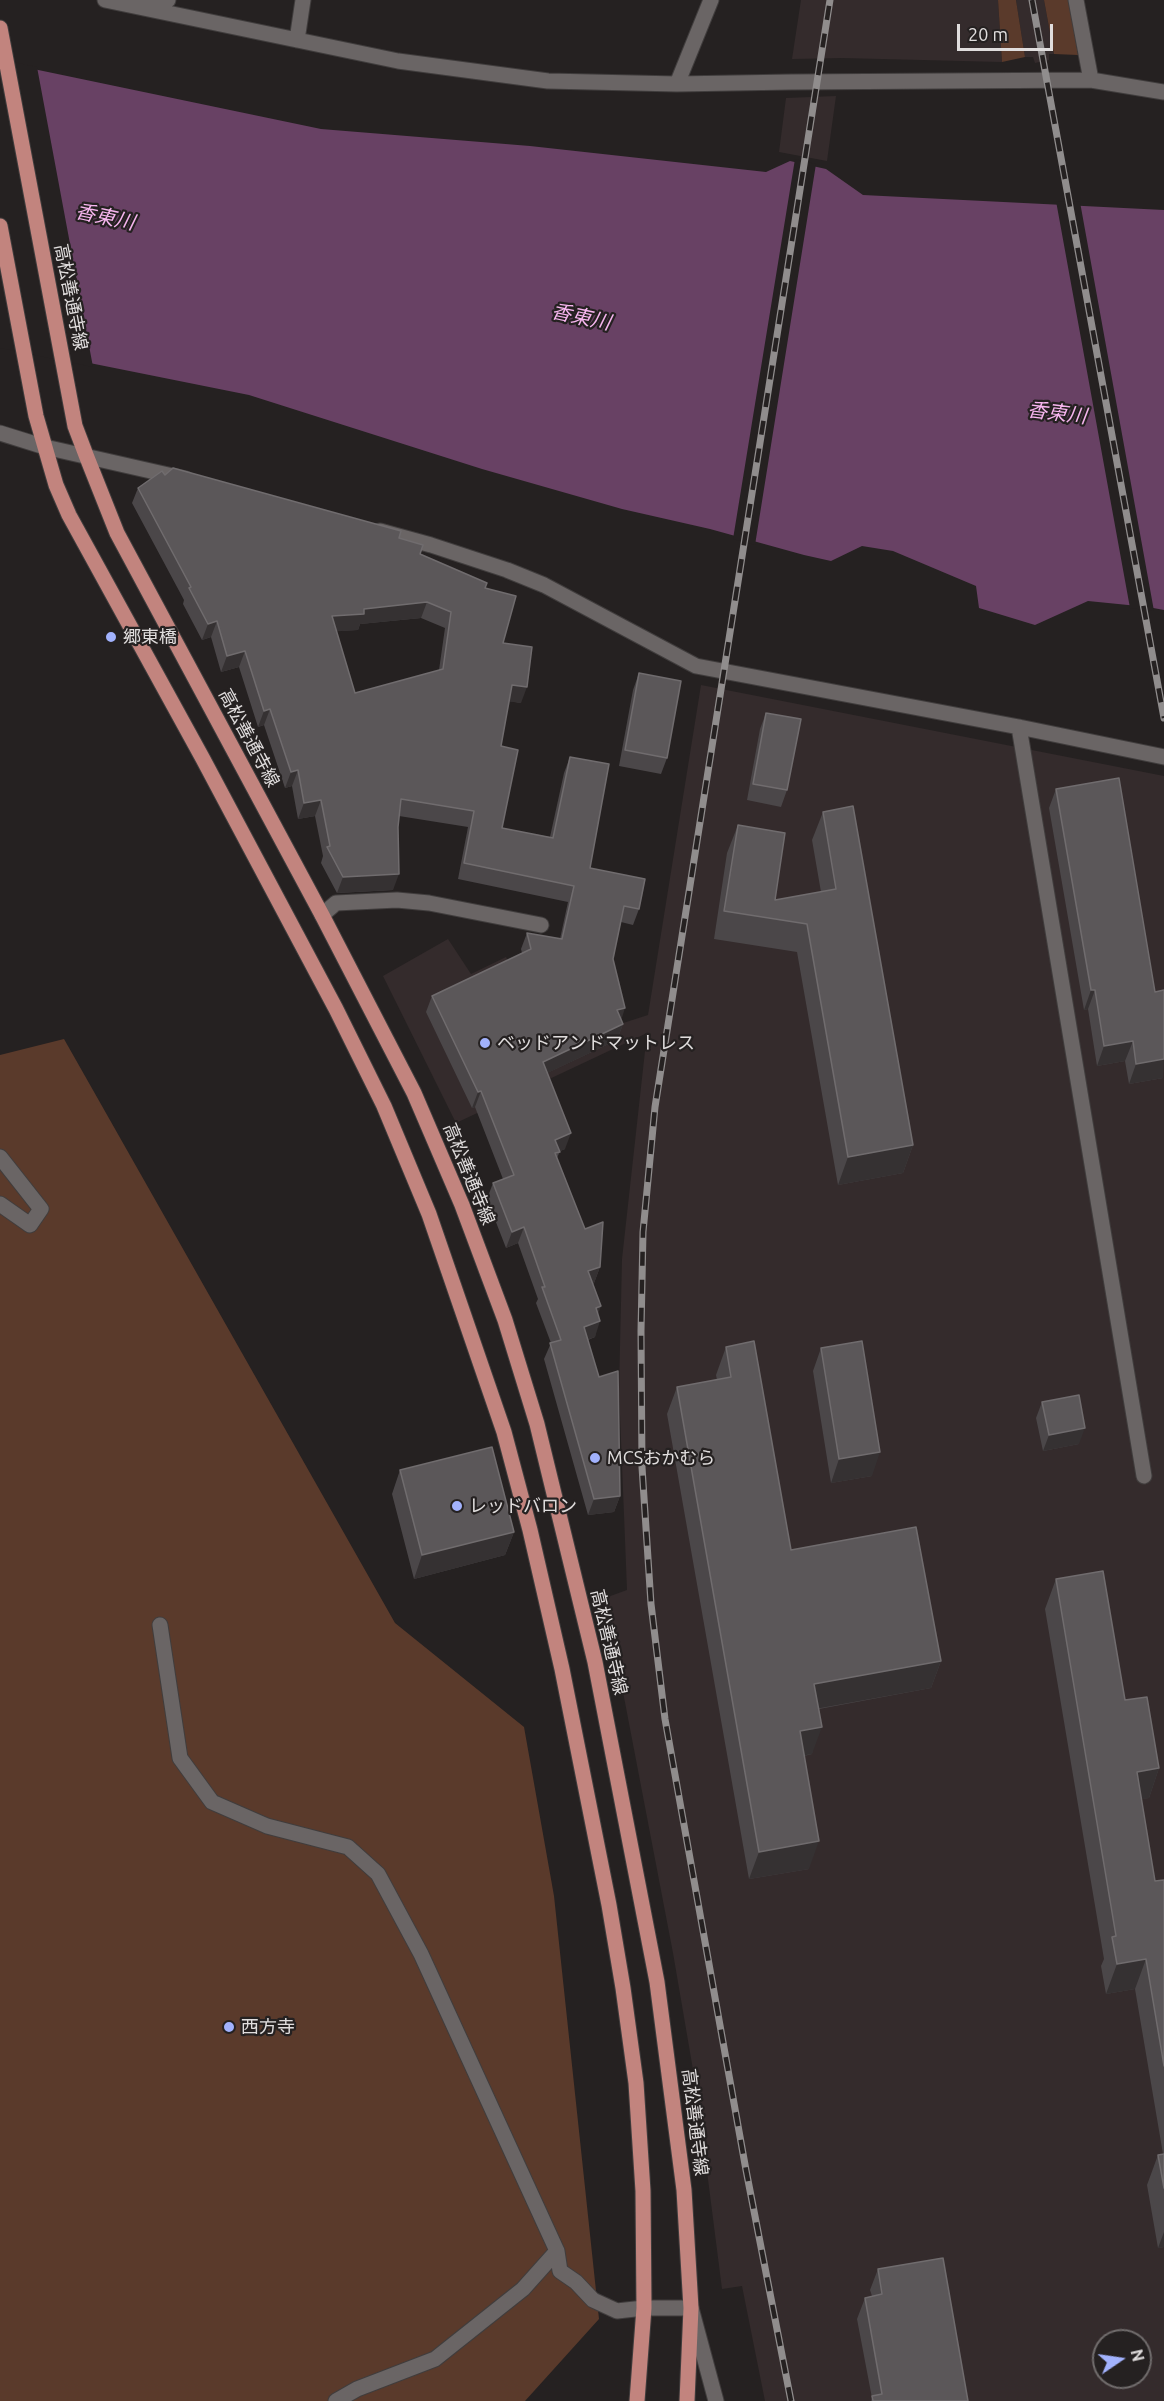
<!DOCTYPE html>
<meta charset="utf-8">
<style>
body{margin:0}
#map{position:relative;width:1164px;height:2401px;overflow:hidden;background:#252121;font-family:Ubuntu,sans-serif}
canvas{display:block}
.north{position:absolute;left:1092px;top:2329px;width:60px;height:60px;box-sizing:border-box;background:#252121;border:2px solid #706c6c;border-radius:50%;rotate:77deg;font-size:16px;font-weight:700;line-height:24px;text-align:center;color:#e0dddd}
.north::after{content:'';display:block;margin:auto;width:21px;height:27px;background:#a2b2fd;clip-path:polygon(50% 0,100% 100%,50% 72%,0 100%)}
.scale{position:absolute;left:957px;top:24px;width:96px;height:27px;box-sizing:border-box;border:3px solid #e0dddd;border-top:0;padding-left:8px;font-size:18px;line-height:21px;white-space:nowrap;color:#e0dddd;-webkit-text-stroke:4px #252121;paint-order:stroke}
</style>
<div id="map">
<canvas width="1164" height="2401"></canvas>
<div class="north">N</div>
<div class="scale">20 m</div>
</div>
<script>
const g = document.querySelector('canvas').getContext('2d');
g.lineJoin = 'round';
function fill(path, color) { g.fillStyle = color; g.fill(path, 'evenodd'); }
const poly = rows => new Path2D(rows.map(r => 'M' + r).join(''));
function trace(path, color, width, dash) { g.strokeStyle = color; g.lineWidth = width; g.lineCap = dash ? 'butt' : 'round'; g.setLineDash(dash || []); g.stroke(path); }
function label(font, color, halo, rows, align = 'center') {
  g.font = font + ' Ubuntu,"Noto Sans JP",sans-serif'; g.lineWidth = 4.5; g.setLineDash([]); g.textBaseline = 'middle'; g.strokeStyle = halo; g.fillStyle = color; for (const [text, x, y, turn = 0] of rows) {
    g.save(); g.translate(x, y); g.rotate((+turn || 0) * Math.PI / 180); g.textAlign = isNaN(turn) ? turn : align; if (halo) g.strokeText(text, 0, 0); g.fillText(text, 0, 0); g.restore();
  }
}
fill(poly([
 [801,0,998,0,1002,62,842,58,792,59],
 [1016,0,1044,0,1054,54,1049,54,1049,60,1035,63,1033,57,1025,57],
 [836,96,827,161,779,152,786,98],
 [701,685,1164,776,1164,2401,765,2401,742,2286,722,2289,697,2093,673,1953,605,1598,627,1590,619,1390,622,1259,647,1033,456,1123,383,976,448,939,471,974,506,957,512,971,620,1024,648,1015],
 [1104,2341,1140,2341,1140,2377,1104,2377]
]), '#342b2c');
fill(poly([
 [998,0,1016,0,1025,57,1002,62],
 [1044,0,1069,0,1078,55,1054,54],
 [64,1039,395,1623,524,1727,554,1896,599,2319,525,2401,0,2401,0,1055]
]), '#5a3a2b');
fill(poly([
 [0,62,321,129,530,146,766,172,790,161,826,169,863,195,1164,210,1164,610,1148,607,1088,601,1035,625,979,608,976,586,893,551,862,546,831,561,804,555,710,529,622,509,482,469,249,395,0,345]
]), '#684164');
fill(poly([
 [0,59,37,67,93,367,0,348],
 [795,159,816,164,755,545,733,539],
 [1056,201,1080,202,1154,611,1130,608]
]), '#252121');
const minor = poly([
 [105,0,398,61,548,81,677,84,791,82,1091,80,1164,92],
 [1076,0,1091,80],
 [142,4,168,0],
 [297,40,303,0],
 [677,84,711,0],
 [0,433,45,447,186,479],
 [380,531,431,545,507,570,544,585,696,666,1019,727,1164,757],
 [1019,727,1144,1476],
 [322,915,336,903,397,900,429,903,541,925],
 [0,1157,41,1209,30,1225,0,1204],
 [160,1625,180,1758,212,1802,267,1826,348,1847,378,1874,421,1954,557,2251],
 [336,2401,357,2389,435,2359,523,2289,557,2251,560,2271,576,2282,593,2300,617,2311,644,2308,691,2308,716,2401]
]);
const major = poly([
 [0,28,75,426,86,455,117,533,322,915,414,1093,462,1205,505,1320,537,1424,595,1662,657,1982,684,2190,691,2308,687,2401],
 [0,226,36,416,56,485,69,515,203,759,336,1009,384,1106,429,1214,504,1432,530,1530,562,1669,609,1905,623,1988,636,2083,643,2191,644,2308,637,2401]
]);
trace(minor, '#403d3d', 17);
trace(major, '#403d3d', 17);
trace(minor, '#6a6565', 15);
trace(major, '#c2847e', 15);
const rail = poly([
 [1032,0,1164,718],
 [791,2401,746,2170,665,1719,651,1604,642,1467,641,1331,643,1232,655,1107,830,0]
]);
trace(rail, '#908d8d', 7);
trace(rail, '#252121', 4.5, [14]);
fill(poly([
 [165,475,399,538,420,554,485,588,521,703,509,701,501,746,502,828,550,837,564,773,570,757,590,868,639,909,633,925,621,922,613,959,621,1020,623,1024,617,1040,547,1073,565,1149,560,1151,557,1158,600,1267,594,1283,593,1284,598,1314,595,1337,588,1340,620,1496,614,1512,588,1515,544,1359,551,1343,536,1303,538,1299,518,1243,506,1248,487,1199,493,1183,503,1179,475,1107,472,1108,426,1012,432,996,522,953,521,949,527,933,560,939,568,902,458,879,468,827,399,816,393,890,337,893,321,863,323,856,315,816,298,819,292,786,285,788,264,725,258,727,239,667,221,672,211,637,202,640,183,604,184,600,132,503,138,488],
 [421,618,445,628,439,670,355,693,336,631,358,630,360,624],
 [639,673,667,758,661,774,619,766,633,690],
 [766,713,787,790,781,807,747,800,760,729],
 [1056,789,1163,1078,1129,1084,1125,1061,1097,1066,1088,1009,1084,1010,1049,808],
 [823,812,913,1145,903,1173,838,1185,797,952,714,939,727,853,738,825,775,900,821,892,812,840],
 [726,1347,791,1550,941,1661,931,1688,819,1709,812,1754,804,1756,809,1869,749,1879,667,1414,677,1387,717,1380,716,1375],
 [821,1348,872,1476,831,1483,813,1371],
 [1042,1402,1079,1444,1043,1451,1036,1418],
 [400,1470,514,1532,505,1555,414,1579,392,1494],
 [1056,1579,1125,1700,1159,1768,1149,1798,1141,1799,1155,1881,1164,1880,1164,2247,1158,2248,1147,2185,1158,2155,1163,2154,1135,1989,1106,1994,1101,1966,1104,1959,1045,1609],
 [878,2269,968,2401,871,2401,872,2398,857,2319,865,2298,872,2296,870,2290]
]), '#4b4749');
fill(poly([
 [427,602,421,618,360,624,358,630,326,632,332,616,364,609],
 [217,621,211,637,202,640,208,624],
 [245,651,239,667,221,672,227,656],
 [512,685,527,687,521,703,506,701],
 [270,709,264,725,258,727,264,711],
 [298,770,292,786,285,788,291,772],
 [321,800,315,816,298,819,304,803],
 [399,874,393,890,337,893,343,877],
 [1091,990,1095,990,1088,1009,1084,1010],
 [625,1008,620,1024,617,1010],
 [623,1024,617,1040,537,1078,543,1062],
 [1133,1041,1125,1061,1097,1066,1104,1046],
 [1164,1059,1163,1078,1129,1084,1136,1064],
 [481,1091,475,1107,472,1108,478,1092],
 [571,1133,565,1149,549,1156,555,1140],
 [913,1145,903,1173,838,1185,848,1157],
 [524,1227,518,1243,506,1248,512,1232],
 [600,1267,594,1283,583,1287,588,1271],
 [601,1306,595,1322,596,1308],
 [600,1321,595,1337,578,1343,584,1327],
 [1085,1428,1079,1444,1043,1451,1049,1435],
 [880,1452,872,1476,831,1483,839,1459],
 [620,1496,614,1512,588,1515,594,1499],
 [514,1532,505,1555,414,1579,422,1555],
 [941,1661,931,1688,804,1711,814,1684],
 [822,1727,812,1754,790,1758,800,1731],
 [1159,1768,1149,1798,1126,1802,1137,1772],
 [819,1841,809,1869,749,1879,759,1852],
 [1146,1959,1135,1989,1106,1994,1117,1964],
 [1164,2232,1164,2247,1158,2248]
]), '#353132');
const building = poly([
 [173,468,401,531,399,538,423,545,420,554,487,583,485,588,516,596,503,643,532,647,527,687,512,685,501,746,518,750,502,828,553,838,570,757,609,764,590,868,645,879,639,909,624,906,613,959,625,1008,617,1010,623,1024,543,1062,571,1133,555,1140,560,1152,555,1153,585,1229,603,1222,600,1267,588,1271,601,1306,596,1308,600,1321,584,1327,599,1377,618,1371,620,1496,594,1499,550,1343,561,1340,542,1287,545,1287,524,1227,512,1232,493,1183,514,1175,481,1091,478,1092,432,996,531,949,527,933,562,939,574,886,464,863,474,811,401,799,398,827,399,874,343,877,327,847,330,846,321,800,304,803,298,770,291,772,270,709,264,711,245,651,227,656,217,621,208,624,189,588,191,587,138,488,162,471,165,475,173,468],
 [427,602,451,612,443,669,355,693,332,616,364,614,364,609,427,602],
 [639,673,681,681,667,758,625,750,639,673],
 [766,713,801,719,787,790,753,784,766,713],
 [1119,778,1155,992,1164,990,1164,1059,1136,1064,1133,1041,1104,1046,1095,990,1091,990,1056,789,1119,778],
 [853,806,913,1145,848,1157,807,924,724,911,738,825,785,833,775,900,836,889,823,812,853,806],
 [754,1341,791,1550,916,1527,941,1661,814,1684,822,1727,800,1731,819,1841,759,1852,677,1387,731,1377,726,1347,754,1341],
 [862,1341,880,1452,839,1459,821,1348,862,1341],
 [1079,1395,1085,1428,1049,1435,1042,1402,1079,1395],
 [492,1447,514,1532,422,1555,400,1470,492,1447],
 [1103,1571,1125,1700,1147,1697,1159,1768,1137,1772,1155,1881,1164,1880,1164,2066,1146,1959,1117,1964,1112,1937,1116,1936,1056,1579,1103,1571],
 [1164,2154,1164,2188,1158,2155,1164,2154],
 [943,2258,968,2401,873,2401,872,2396,882,2394,865,2298,882,2294,878,2269,943,2258]
]);
fill(building, '#5b5759');
trace(building, '#706c6e', 1.5);
for (const [x, y, r, color] of [
 [111,637,6,"#a2b2fd"],
 [485,1043,6,"#a2b2fd"],
 [595,1458,6,"#a2b2fd"],
 [457,1506,6,"#a2b2fd"],
 [229,2027,6,"#a2b2fd"]
]) { const dot = new Path2D(); dot.arc(x, y, r, 0, 2 * Math.PI); g.fillStyle = color; g.fill(dot); trace(dot, '#252121', 2); }
label('18px', '#e0dddd', '#252121', [
 ["高松善通寺線",71,297,79],
 ["高松善通寺線",249,738,62],
 ["高松善通寺線",469,1174,68],
 ["高松善通寺線",609,1642,77],
 ["高松善通寺線",695,2122,83]
]);
label('18px', '#e0dddd', '#252121', [
 ["郷東橋",123,637],
 ["ベッドアンドマットレス",497,1043],
 ["MCSおかむら",607,1458],
 ["レッドバロン",469,1506],
 ["西方寺",241,2027]
], 'left');
label('italic 20px', '#f6b5ee', '#252121', [
 ["香東川",105,217,12],
 ["香東川",581,317,12],
 ["香東川",1057,413,7]
]);
</script>
